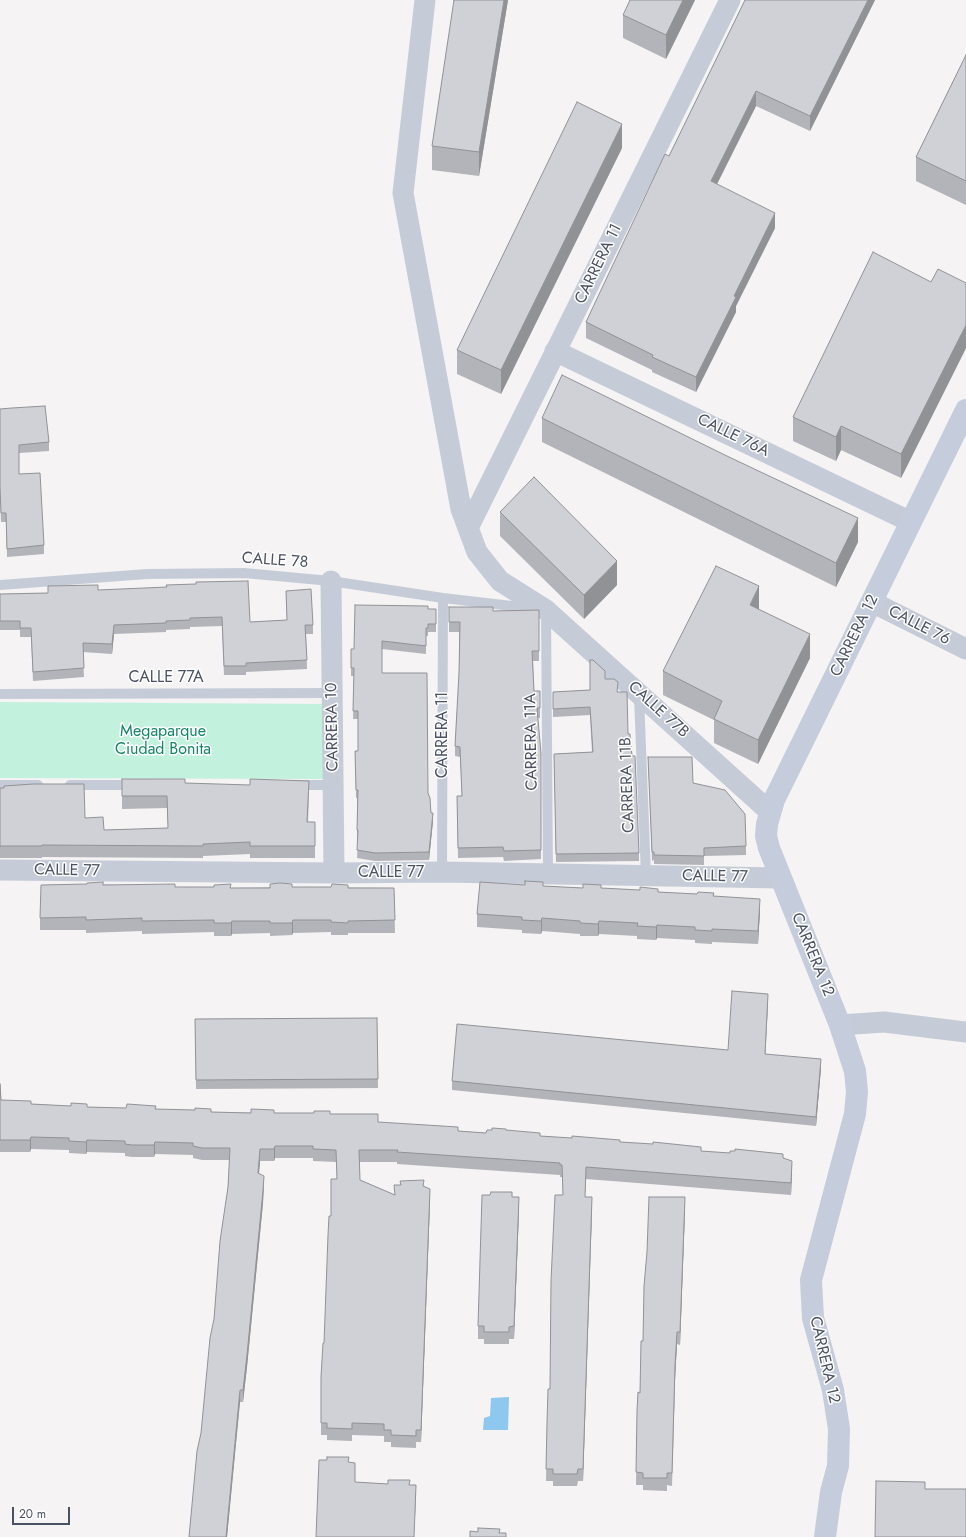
<!DOCTYPE html>
<style>
body{margin:0}
#map{position:relative;width:966px;height:1537px;overflow:hidden;background:#f5f3f3;font-family:Jost,sans-serif}
canvas{display:block}
.scale{position:absolute;left:12px;top:1507px;width:58px;height:18px;box-sizing:border-box;border:2px solid #4a5161;border-top:0;padding-left:5px;font-size:12px;line-height:14px;white-space:nowrap;color:#4a5161;-webkit-text-stroke:3px #fff;paint-order:stroke}
</style>
<div id="map">
<canvas width="966" height="1537"></canvas>
<div class="scale">20 m</div>
</div>
<script>
const g = document.querySelector('canvas').getContext('2d');
g.lineJoin = 'round';
function fill(path, color) { g.fillStyle = color; g.fill(path, 'evenodd'); }
const poly = rows => new Path2D(rows.map(r => 'M' + r).join(''));
function trace(path, color, width, dash) { g.strokeStyle = color; g.lineWidth = width; g.lineCap = dash ? 'butt' : 'round'; g.setLineDash(dash || []); g.stroke(path); }
function label(font, color, halo, rows, align = 'center') {
  g.font = font + ' Jost,sans-serif'; g.lineWidth = 3; g.setLineDash([]); g.textBaseline = 'middle'; g.strokeStyle = halo; g.fillStyle = color; for (const [text, x, y, turn = 0] of rows) {
    g.save(); g.translate(x, y); g.rotate((+turn || 0) * Math.PI / 180); g.textAlign = isNaN(turn) ? turn : align; if (halo) g.strokeText(text, 0, 0); g.fillText(text, 0, 0); g.restore();
  }
}
fill(poly([
 [0,702,326,704,325,779,0,778]
]), '#c2f1dd');
fill(poly([
 [509,1397,508,1430,483,1430,484,1418,490,1416,491,1398]
]), '#8fc8ee');
trace(poly([
 [0,585,147,574,244,573,331,581,443,598,546,610,548,874],
 [0,694,333,693],
 [639,696,646,876],
 [0,785,38,785],
 [70,785,136,785],
 [296,785,334,785],
 [442,872,443,598]
]), '#c6ccd7', 10);
trace(poly([
 [425,0,403,193,461,509,477,552,500,581,546,610,769,811],
 [555,351,911,522],
 [468,528,730,0],
 [331,581,334,873],
 [872,602,966,649],
 [0,870,334,873,442,872,781,878],
 [840,1025,884,1022,966,1032]
]), '#c6ccd7', 21);
trace(poly([
 [825,1537,831,1492,838,1466,839,1429,833,1390,813,1318,811,1280,855,1114,857,1092,855,1071,840,1025,769,848,766,836,767,824,774,800,966,410]
]), '#c5ccdb', 22);
fill(poly([
 [508,0,479,176,432,170,432,146],
 [695,0,666,59,623,38,623,15],
 [745,0,875,0,810,131,756,106,717,184,775,228,736,306,736,312,696,392,652,372,652,370,586,338,586,322,669,156],
 [966,55,966,205,916,181,916,157],
 [622,148,501,394,457,374,457,350],
 [931,282,966,283,966,348,901,478,841,450,836,461,793,441,793,417],
 [0,409,49,442,49,451,19,453,19,474,44,545,44,554,7,557,6,522,1,522,0,496],
 [542,418,729,457,858,542,836,587,542,442],
 [500,512,617,585,584,619,500,536],
 [98,590,250,622,287,620,286,591,313,625,313,634,306,634,307,669,246,672,246,675,224,675,222,626,190,627,190,629,166,630,166,632,114,634,112,654,83,652,84,677,33,681,31,637,20,637,20,630,0,630,0,594,48,593],
 [449,607,493,611,539,610,539,661,533,661,534,691,540,691,540,718,537,718,541,753,541,859,504,861,503,857,458,858,457,796,462,796,460,757,455,756,455,746,459,673,459,632,449,632],
 [428,609,436,609,436,632,428,632,428,636,426,636,426,654,382,649,382,673,428,793,431,813,433,821,429,860,375,861,357,858,358,838,357,838,357,798,356,798,355,751,358,751,358,719,353,719,354,676,351,676,351,649,354,649],
 [759,609,810,658,758,764,714,743,714,720,663,695,663,671],
 [605,679,617,692,628,734,632,756,639,853,639,861,556,862,554,754,592,752,590,715,553,717,553,692,590,690],
 [648,757,693,783,746,846,746,855,704,856,704,865,654,864,654,860,652,861],
 [122,779,185,783,309,793,308,822,315,822,315,858,250,858,250,854,203,856,203,858,42,857,42,858,0,858,0,788,85,818,104,830,168,828,167,808,122,809],
 [87,884,175,887,231,888,292,887,394,888,395,933,348,933,348,935,331,935,331,932,293,933,292,935,270,936,270,933,232,934,231,936,214,936,214,932,142,934,142,931,86,933,86,930,40,930,40,918],
 [543,886,583,888,601,888,714,896,760,911,758,944,712,942,712,944,695,943,695,940,657,938,656,940,637,939,637,936,599,934,598,936,580,936,580,934,542,931,541,934,522,933,522,930,477,927,477,914],
 [768,1003,765,1054,821,1068,816,1126,452,1090,452,1081,728,1050],
 [377,1018,378,1088,196,1089,195,1019],
 [0,1084,1,1100,31,1104,87,1107,156,1109,211,1112,330,1114,378,1122,458,1131,486,1133,506,1130,540,1136,620,1142,701,1151,783,1158,792,1173,791,1195,586,1179,585,1197,592,1209,583,1481,578,1481,577,1486,553,1486,553,1481,546,1481,547,1423,550,1389,563,1195,562,1177,560,1177,560,1175,397,1164,397,1162,359,1162,360,1180,395,1195,424,1186,430,1201,421,1442,416,1442,416,1448,391,1447,391,1442,384,1442,384,1436,352,1435,352,1441,327,1440,327,1435,321,1435,321,1377,324,1343,331,1216,337,1179,336,1162,313,1161,313,1158,275,1158,274,1161,260,1161,259,1173,264,1188,263,1203,247,1367,243,1402,240,1402,227,1537,189,1537,214,1319,228,1187,230,1160,202,1160,193,1158,193,1155,155,1154,154,1157,132,1157,125,1156,125,1153,87,1152,86,1154,69,1153,69,1150,31,1149,30,1152,0,1152],
 [512,1197,519,1210,514,1339,509,1339,509,1344,484,1344,484,1339,478,1339,478,1326],
 [685,1210,680,1345,677,1344,675,1379,672,1486,667,1485,667,1491,643,1490,643,1485,636,1485,637,1411,640,1393,643,1341]
]), '#b2b4b9');
fill(poly([
 [504,0,508,0,479,176,479,152],
 [683,0,695,0,666,59,666,35],
 [868,0,875,0,810,131,810,116],
 [756,91,756,106,711,196,711,181],
 [622,124,622,148,501,394,501,370],
 [775,213,775,228,736,306,736,312,696,392,696,377,734,296],
 [966,325,966,348,901,478,901,454],
 [841,426,841,450,836,461,836,437],
 [858,518,858,542,836,587,836,563],
 [617,561,617,585,584,619,584,595],
 [759,586,759,610,750,605],
 [114,625,114,634,112,654,112,644],
 [810,634,810,658,758,764,758,740],
 [433,813,433,821,429,860,429,852],
 [760,899,760,911,758,944,758,931],
 [542,918,542,931,541,934,541,921],
 [293,920,293,933,292,935,292,923],
 [232,921,232,934,231,936,231,923],
 [599,921,599,934,598,936,598,924],
 [657,925,657,938,656,940,656,927],
 [768,994,768,1003,765,1062,765,1054],
 [821,1059,821,1068,816,1126,816,1117],
 [31,1137,31,1149,30,1152,30,1140],
 [87,1140,87,1152,86,1154,86,1142],
 [155,1142,155,1154,154,1157,154,1145],
 [275,1146,275,1158,274,1161,274,1149],
 [260,1149,260,1161,258,1185,258,1173],
 [792,1161,792,1173,791,1195,791,1183],
 [264,1176,263,1203,247,1367,243,1402,243,1390],
 [430,1189,430,1201,421,1442,421,1430],
 [519,1197,519,1210,514,1339,514,1326],
 [592,1197,592,1209,583,1481,583,1469],
 [685,1197,685,1210,680,1345,680,1332],
 [677,1332,677,1344,675,1379,672,1486,675,1366],
 [240,1390,240,1402,227,1537,226,1537],
 [416,1485,416,1498,414,1537]
]), '#919296');
const building = poly([
 [454,0,504,0,479,152,432,146,454,0],
 [630,0,683,0,666,35,623,15,630,0],
 [745,0,868,0,810,116,756,91,711,181,775,213,734,296,736,297,696,377,652,357,653,355,586,322,665,154,669,156,745,0],
 [966,55,966,181,916,157,966,55],
 [577,102,622,124,501,370,457,350,577,102],
 [873,252,931,282,938,269,966,283,966,325,901,454,841,426,836,437,793,417,873,252],
 [562,375,729,457,858,518,836,563,542,418,562,375],
 [45,406,49,442,19,445,19,474,40,473,44,545,7,549,6,513,1,513,0,487,0,409,12,408,45,406],
 [534,477,617,561,584,595,500,512,534,477],
 [716,566,759,586,750,605,810,634,758,740,714,719,722,701,663,671,716,566],
 [248,581,250,622,287,620,286,591,311,589,313,625,305,625,307,660,246,663,246,666,224,666,222,617,190,618,190,620,166,621,166,623,114,625,112,644,83,643,84,668,33,672,31,628,20,628,20,621,0,621,0,594,48,593,48,586,98,585,98,590,167,587,166,585,196,584,196,582,248,581],
 [355,605,428,606,428,609,436,609,436,624,428,624,428,628,426,628,426,646,382,641,382,673,427,673,428,793,430,798,431,813,433,813,429,852,375,853,357,850,358,830,357,830,358,790,356,790,355,751,358,751,358,711,353,711,354,668,351,668,351,649,354,649,355,605],
 [449,607,493,607,493,611,539,610,539,651,532,651,534,691,540,691,540,708,537,708,541,753,541,850,504,851,503,847,458,848,457,796,462,796,460,747,455,746,459,673,460,622,449,622,449,607],
 [590,660,593,660,605,671,605,679,614,679,618,682,617,692,627,692,628,734,630,734,632,756,635,756,639,853,556,854,554,754,593,752,590,707,553,709,553,692,590,690,590,660],
 [648,757,692,757,693,783,725,790,745,814,746,846,704,848,704,856,654,855,654,852,652,852,648,757],
 [122,779,185,779,185,783,250,785,250,779,309,781,307,822,315,822,315,846,250,846,250,842,203,844,203,846,42,845,42,846,0,846,0,788,4,788,4,786,33,784,84,784,85,818,103,817,104,830,168,828,167,796,122,796,122,779],
 [525,881,543,882,543,886,583,888,583,884,601,885,601,888,640,890,640,887,658,889,658,892,697,894,698,892,714,893,713,896,760,899,758,931,712,929,712,931,695,930,695,927,657,925,656,927,637,926,638,923,599,921,598,924,580,923,580,921,542,918,541,921,522,920,522,917,477,914,480,882,525,885,525,881],
 [103,882,103,885,175,884,175,887,214,887,214,885,231,884,230,888,270,888,270,884,280,883,292,884,292,887,331,887,332,884,348,885,348,888,394,888,395,920,348,921,348,923,331,922,331,920,293,920,292,923,270,923,270,921,232,921,231,923,214,923,214,920,142,921,142,918,86,920,86,917,40,918,41,885,87,884,87,883,103,882],
 [732,991,768,994,765,1054,821,1059,816,1117,452,1081,457,1024,728,1050,732,991],
 [377,1018,378,1079,196,1080,195,1019,377,1018],
 [0,1084,1,1100,31,1101,31,1104,71,1106,71,1103,87,1104,87,1107,126,1108,127,1104,156,1106,155,1109,195,1110,195,1108,211,1109,211,1112,251,1113,251,1109,274,1110,274,1113,314,1113,314,1111,330,1111,330,1114,378,1114,378,1122,458,1127,458,1131,486,1133,487,1130,492,1130,492,1128,506,1129,506,1130,540,1133,540,1136,572,1138,572,1136,620,1140,620,1142,653,1144,653,1142,701,1147,701,1151,730,1153,730,1151,735,1151,735,1149,783,1154,783,1158,792,1161,791,1183,586,1167,585,1197,592,1197,583,1469,578,1469,577,1474,553,1474,553,1469,546,1469,547,1423,548,1389,550,1389,551,1281,555,1195,563,1195,562,1165,560,1165,560,1163,397,1152,398,1150,359,1150,360,1180,395,1195,394,1185,401,1185,400,1181,424,1180,423,1186,430,1189,421,1430,416,1430,416,1436,391,1435,391,1430,384,1430,384,1424,352,1423,352,1429,327,1428,327,1423,321,1423,321,1377,323,1343,324,1343,328,1235,329,1216,331,1216,331,1179,337,1179,336,1150,313,1149,313,1146,275,1146,274,1149,260,1149,258,1173,264,1176,263,1191,247,1355,243,1390,240,1390,226,1537,189,1537,197,1451,201,1433,210,1338,214,1319,220,1241,228,1187,230,1148,202,1148,193,1146,193,1143,155,1142,154,1145,132,1145,125,1144,125,1141,87,1140,86,1142,69,1141,69,1138,31,1137,30,1140,0,1140,0,1084],
 [491,1192,512,1192,512,1197,519,1197,514,1326,509,1327,509,1332,484,1332,484,1326,478,1326,482,1195,490,1195,491,1192],
 [649,1197,685,1197,680,1332,677,1332,675,1366,672,1473,667,1473,667,1478,643,1478,643,1473,636,1472,637,1411,638,1392,640,1393,641,1341,643,1341,644,1286,647,1252,649,1197],
 [327,1457,349,1457,348,1462,355,1463,355,1482,388,1484,388,1480,410,1480,409,1485,416,1485,414,1537,316,1537,319,1460,327,1460,327,1457],
 [876,1481,925,1482,925,1489,966,1489,966,1537,875,1537,876,1481],
 [478,1528,500,1529,499,1533,506,1533,506,1537,470,1537,470,1531,478,1532,478,1528]
]);
fill(building, '#cfd1d7');
trace(building, '#919296', 1);
label('16px', '#4a5161', '#fff', [
 ["CARRERA 11",599,264,-64],
 ["CALLE 76A",733,436,26],
 ["CALLE 78",275,561,4],
 ["CALLE 76",919,626,27],
 ["CARRERA 12",855,636,-64],
 ["CALLE 77A",166,678],
 ["CALLE 77B",658,710,42],
 ["CARRERA 10",333,727,-91],
 ["CARRERA 11",443,735,-90],
 ["CARRERA 11A",532,742,-91],
 ["CARRERA 11B",628,785,-92],
 ["CALLE 77",67,871,1],
 ["CALLE 77",391,873],
 ["CALLE 77",715,877,1],
 ["CARRERA 12",812,955,68],
 ["CARRERA 12",824,1360,77]
]);
label('16px', '#168664', '#fff', [
 ["Megaparque",163,732],
 ["Ciudad Bonita",163,750]
]);
</script>
